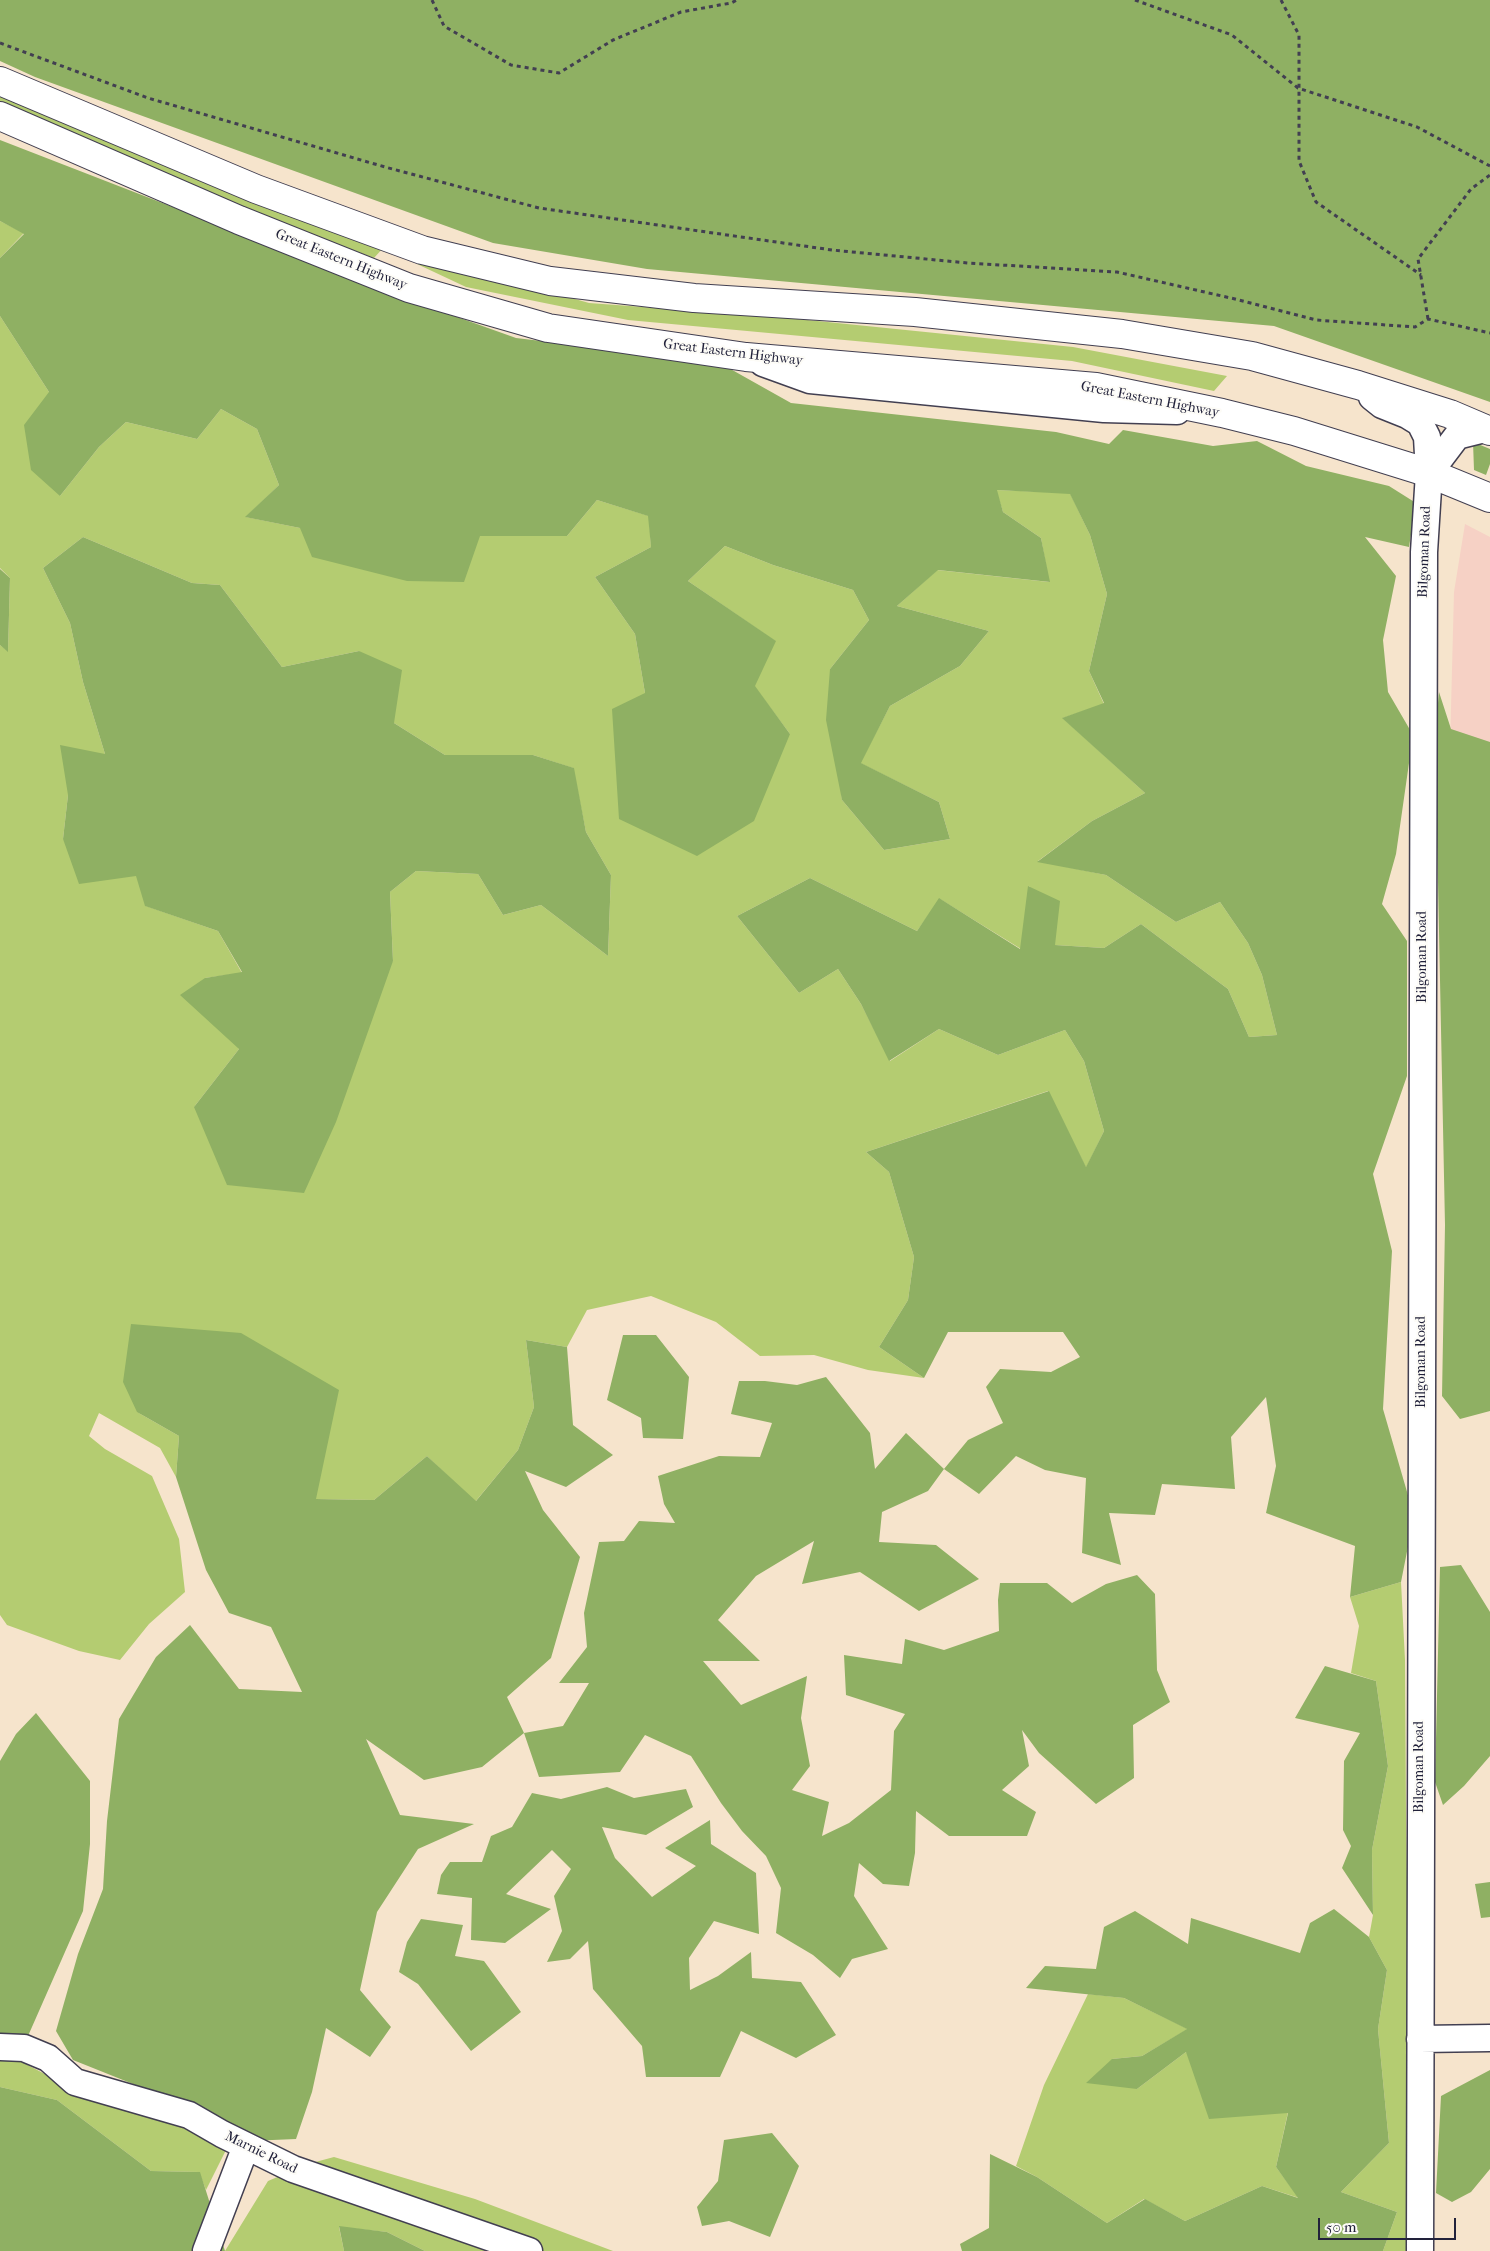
<!DOCTYPE html>
<style>
body{margin:0}
#map{position:relative;width:1490px;height:2251px;overflow:hidden;background:#f6e4cc;font-family:"IM FELL French Canon",serif}
canvas{display:block}
.scale{position:absolute;left:1318px;top:2218px;width:138px;height:22px;box-sizing:border-box;border:2px solid #22223b;border-top:0;padding-left:6px;font-size:15px;line-height:18px;white-space:nowrap;color:#22223b;-webkit-text-stroke:4px #fdfcf7;paint-order:stroke}
</style>
<div id="map">
<canvas width="1490" height="2251"></canvas>
<div class="scale">50 m</div>
</div>
<script>
const g = document.querySelector('canvas').getContext('2d');
g.lineJoin = 'round';
function fill(path, color) { g.fillStyle = color; g.fill(path, 'evenodd'); }
const poly = rows => new Path2D(rows.map(r => 'M' + r).join(''));
function trace(path, color, width, dash) { g.strokeStyle = color; g.lineWidth = width; g.lineCap = dash ? 'butt' : 'round'; g.setLineDash(dash || []); g.stroke(path); }
function label(font, color, halo, rows, align = 'center') {
  g.font = font + ' "IM FELL French Canon",serif'; g.lineWidth = 4; g.setLineDash([]); g.textBaseline = 'middle'; g.strokeStyle = halo; g.fillStyle = color; for (const [text, x, y, turn = 0] of rows) {
    g.save(); g.translate(x, y); g.rotate((+turn || 0) * Math.PI / 180); g.textAlign = isNaN(turn) ? turn : align; if (halo) g.strokeText(text, 0, 0); g.fillText(text, 0, 0); g.restore();
  }
}
fill(poly([
 [1465,524,1490,537,1490,760,1450,747,1454,592]
]), '#f6d1c5');
fill(poly([
 [0,95,383,248,374,258,318,237,0,106],
 [0,221,24,233,0,258],
 [417,264,484,273,589,303,778,317,1073,347,1227,376,1214,391,1072,361,628,320,466,287],
 [0,316,49,392,60,496,99,447,126,422,197,439,221,409,257,429,279,485,246,517,300,528,480,536,567,536,597,500,649,516,651,547,595,577,635,634,645,693,790,734,754,686,775,641,688,581,725,546,773,565,853,590,869,620,830,669,842,800,884,850,950,839,939,802,860,763,890,706,960,666,989,631,897,606,937,570,1049,582,1041,538,1003,512,996,490,1070,493,1090,535,1107,594,1089,671,1104,704,1063,718,1145,793,1092,821,1038,861,1106,875,1176,922,1220,902,1248,943,1262,975,1277,1035,1249,1037,1228,989,1141,924,1104,948,1055,945,1029,886,1021,949,940,899,917,931,810,878,737,916,799,993,838,969,861,1004,890,1061,939,1029,998,1055,1065,1030,1084,1061,1104,1131,1086,1168,1048,1091,866,1152,889,1172,914,1257,908,1300,879,1347,924,1378,868,1370,814,1355,760,1356,716,1322,651,1296,587,1310,567,1347,526,1340,534,1407,518,1450,475,1502,427,1456,374,1500,315,1499,137,1412,179,1436,176,1477,160,1448,99,1413,89,1436,105,1449,152,1476,179,1539,185,1592,149,1624,120,1660,79,1651,7,1625,0,1615,0,645,8,651,10,578,0,568],
 [83,537,192,583,220,585,282,667,359,651,394,723,445,755,533,755,573,768,586,832,611,875,608,956,541,905,503,915,478,874,416,871,390,892,393,961,194,1107,239,1049,205,978,242,973,218,931,146,906,137,876,63,839,68,795,105,754,83,682,70,623,43,568],
 [1401,1582,1405,1660,1406,1818,1413,2251,1383,2251,1397,2212,1341,2192,1389,2143,1378,2029,1387,1970,1369,1937,1373,1915,1372,1850,1388,1766,1376,1681,1351,1673,1359,1626,1350,1597],
 [1088,1994,1124,1998,1188,2029,1142,2056,1112,2059,1137,2089,1186,2052,1288,2112,1276,2167,1299,2198,1262,2186,1185,2221,1144,2199,1107,2223,1037,2177,1016,2166,1044,2085],
 [0,2056,20,2061,81,2093,139,2101,227,2148,206,2190,199,2172,151,2171,57,2100,0,2087],
 [334,2157,475,2199,613,2251,425,2251,387,2232,339,2227,344,2251,225,2251,268,2181,308,2164]
]), '#b4cc71');
fill(poly([
 [0,0,1490,0,1490,402,1274,326,647,269,493,243,35,77,0,61],
 [0,140,446,313,516,338,718,362,791,403,1056,432,1109,444,1123,430,1213,446,1257,441,1306,466,1389,486,1416,503,1409,547,1365,537,1396,576,1383,640,1388,692,1413,735,1396,854,1382,904,1407,941,1407,1076,1373,1174,1392,1251,1383,1409,1414,1516,1401,1582,1350,1597,1355,1546,1266,1513,1276,1466,1266,1397,1231,1437,1235,1489,1162,1484,1155,1515,1109,1513,1121,1565,1082,1553,1086,1478,1045,1470,1016,1456,979,1494,944,1469,928,1491,882,1512,879,1542,936,1545,979,1579,919,1611,860,1572,802,1584,814,1541,756,1576,718,1620,760,1661,703,1661,741,1705,807,1676,801,1718,810,1766,792,1790,829,1802,822,1836,849,1823,891,1790,894,1731,905,1714,846,1695,844,1655,902,1664,905,1639,944,1650,999,1631,998,1600,1000,1583,1047,1583,1072,1603,1106,1584,1137,1575,1155,1594,1157,1670,1170,1702,1133,1725,1134,1778,1096,1804,1039,1753,1022,1730,1029,1766,1002,1790,1036,1812,1027,1836,949,1836,916,1811,915,1853,909,1886,883,1884,859,1863,854,1896,888,1949,852,1959,840,1978,813,1955,776,1933,781,1888,766,1856,742,1831,721,1803,691,1756,645,1735,620,1772,539,1777,524,1733,482,1767,424,1780,366,1739,400,1815,474,1824,418,1849,377,1912,360,1990,391,2027,370,2057,326,2028,312,2092,296,2139,249,2141,173,2100,73,2060,56,2031,78,1954,103,1889,107,1821,119,1719,156,1657,190,1625,239,1689,302,1692,271,1627,229,1613,206,1570,176,1477,179,1436,137,1412,123,1382,131,1324,241,1333,339,1390,316,1499,374,1500,427,1456,476,1501,518,1450,534,1407,526,1340,567,1347,573,1425,613,1455,566,1487,525,1471,543,1510,580,1557,551,1658,507,1697,524,1733,563,1726,589,1683,559,1683,587,1647,584,1613,599,1542,624,1541,639,1521,675,1523,664,1504,658,1476,719,1456,760,1457,772,1423,731,1414,739,1381,765,1381,797,1385,826,1377,870,1433,875,1469,906,1433,944,1469,968,1440,1003,1423,986,1387,1000,1369,1051,1372,1080,1357,1063,1332,948,1332,924,1378,879,1347,908,1300,914,1257,889,1172,866,1152,1049,1091,1086,1167,1104,1131,1084,1061,1065,1030,998,1055,939,1029,889,1061,861,1004,838,969,799,993,737,916,810,878,917,931,939,898,1020,949,1028,886,1060,901,1055,945,1104,948,1141,924,1228,989,1249,1037,1277,1035,1262,975,1248,943,1220,902,1176,922,1106,875,1037,862,1092,821,1145,793,1062,718,1104,703,1089,671,1107,594,1090,535,1070,494,997,490,1003,512,1041,538,1050,582,938,570,897,606,989,631,960,666,890,706,861,763,939,802,950,839,884,850,842,800,826,720,830,669,869,620,853,590,773,565,725,546,688,581,776,641,755,686,790,734,754,821,697,856,619,819,612,709,645,693,635,634,595,577,651,547,648,516,597,500,567,536,480,536,464,582,407,581,312,557,300,528,245,517,279,485,257,429,221,409,197,439,126,422,99,447,60,496,31,470,24,425,49,392,0,316,0,258,24,234,0,221],
 [1473,442,1490,449,1490,464,1486,475,1474,470],
 [83,537,192,583,220,585,282,667,359,651,402,670,394,723,445,755,533,755,574,768,586,832,611,875,608,956,541,905,503,915,478,874,416,871,390,892,393,961,336,1122,304,1193,227,1185,194,1107,239,1049,180,995,205,978,242,972,218,931,145,906,136,876,79,884,63,839,68,795,60,745,105,754,83,682,70,623,43,568],
 [0,569,10,578,8,652,0,645],
 [1439,692,1451,729,1490,742,1490,1411,1460,1419,1442,1396,1445,1225,1435,735],
 [623,1335,656,1335,689,1377,683,1439,643,1438,641,1418,607,1400],
 [1461,1565,1490,1612,1490,1756,1464,1786,1443,1805,1435,1782,1440,1567],
 [1325,1666,1376,1681,1388,1766,1372,1850,1373,1915,1342,1868,1351,1846,1343,1830,1344,1761,1360,1733,1295,1718],
 [36,1713,90,1781,90,1844,83,1911,28,2036,0,2037,0,1761,16,1734],
 [607,1787,634,1798,686,1789,693,1807,646,1835,602,1827,615,1858,652,1897,696,1866,665,1848,710,1820,711,1844,756,1873,759,1934,714,1921,689,1958,690,1990,718,1976,751,1952,752,1978,801,1982,836,2035,796,2058,741,2031,720,2077,646,2077,642,2046,593,1989,588,1941,570,1959,547,1962,562,1931,554,1896,571,1869,552,1850,506,1894,551,1909,505,1943,471,1940,472,1898,437,1894,441,1875,450,1862,482,1862,491,1836,512,1827,532,1793,561,1799],
 [1490,1882,1490,1917,1481,1918,1475,1884],
 [1334,1909,1369,1937,1387,1970,1378,2029,1389,2143,1341,2192,1397,2212,1383,2251,962,2251,960,2244,989,2228,990,2154,1037,2177,1107,2223,1145,2199,1185,2221,1262,2186,1298,2198,1276,2167,1288,2113,1209,2119,1186,2052,1137,2089,1086,2083,1112,2059,1142,2056,1187,2029,1124,1998,1026,1988,1045,1966,1096,1969,1104,1927,1135,1911,1188,1944,1191,1918,1300,1953,1310,1923],
 [421,1919,463,1925,455,1956,484,1961,521,2012,471,2051,418,1984,399,1972,407,1942],
 [1490,2070,1490,2169,1471,2192,1452,2202,1436,2193,1441,2096],
 [0,2087,57,2100,151,2171,200,2172,225,2251,0,2251],
 [772,2133,799,2166,770,2237,729,2221,702,2226,697,2207,718,2181,724,2140],
 [339,2226,387,2232,425,2251,344,2251]
]), '#8fb063');
const minor = poly([
 [763,363,810,380,1104,409,1177,411],
 [1372,397,1382,405,1407,415,1420,423,1427,437,1429,473,1424,552,1420,2251],
 [1429,473,1457,436,1485,429],
 [1420,2039,1490,2038],
 [0,2047,24,2048,48,2058,75,2082,189,2115,222,2134,293,2169,529,2251],
 [206,2251,246,2146]
]);
const highway = poly([
 [0,81,256,189,422,250,550,281,694,298,915,312,1122,334,1252,356,1358,385,1450,414,1490,431],
 [0,116,239,220,409,288,548,328,746,357,1096,387,1222,413,1294,431,1429,473,1490,498]
]);
trace(minor, '#423f51', 29);
trace(highway, '#423f51', 30);
trace(poly([
 [432,0,444,26,511,65,559,73,613,40,681,12,731,3,737,0],
 [1135,0,1232,35,1298,88,1417,127,1490,166],
 [1281,0,1299,35,1299,161,1316,202,1421,275],
 [0,43,148,98,385,167,539,208,832,250,968,263,1117,272,1235,299,1316,320,1415,327,1428,319,1490,333],
 [1428,319,1418,259,1471,189,1490,175]
]), '#423f51', 3, [4, 4]);
trace(minor, '#fff', 26);
trace(highway, '#fff', 28);
label('14px', '#22223b', '#fdfcf7', [
 ["Great Eastern Highway",341,260,22],
 ["Great Eastern Highway",733,353,7],
 ["Great Eastern Highway",1150,400,11],
 ["Bilgoman Road",1425,552,-88],
 ["Bilgoman Road",1423,957,-90],
 ["Bilgoman Road",1422,1362,-90],
 ["Bilgoman Road",1420,1767,-90],
 ["Marnie Road",261,2153,26]
]);
</script>
